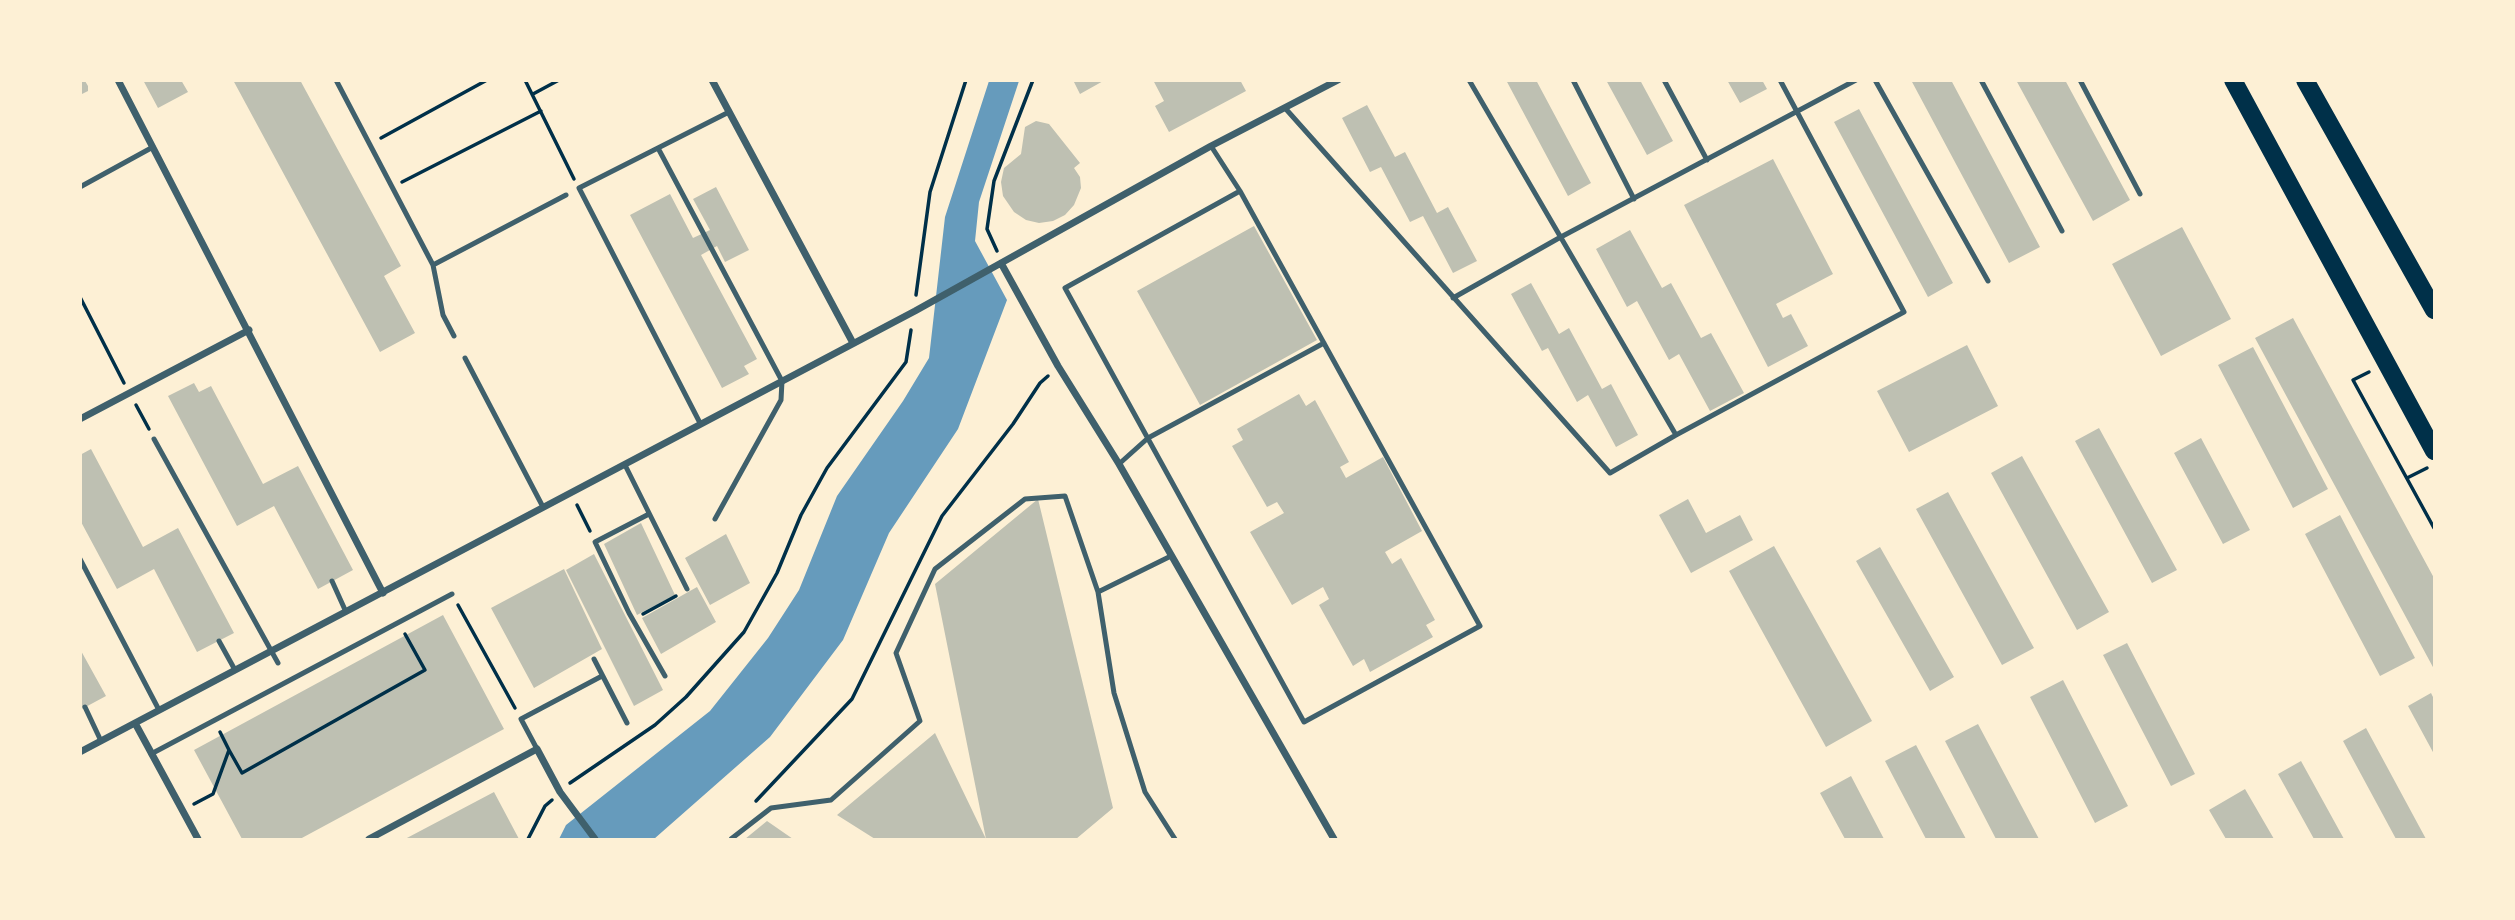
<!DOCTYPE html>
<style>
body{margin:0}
#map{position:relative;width:2515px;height:920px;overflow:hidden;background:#fdf0d5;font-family:"Open Sans",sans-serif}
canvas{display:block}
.frame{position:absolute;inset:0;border:82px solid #fdf0d5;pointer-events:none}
</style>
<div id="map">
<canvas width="2515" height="920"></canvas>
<div class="frame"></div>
</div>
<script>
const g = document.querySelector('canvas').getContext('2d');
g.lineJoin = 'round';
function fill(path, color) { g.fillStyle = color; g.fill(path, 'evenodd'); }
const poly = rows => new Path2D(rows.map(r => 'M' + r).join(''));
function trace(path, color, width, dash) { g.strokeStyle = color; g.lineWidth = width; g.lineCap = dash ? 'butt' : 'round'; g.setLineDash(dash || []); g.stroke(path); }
fill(poly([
 [989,81,1019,81,979,202,975,241,1007,300,958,429,889,533,843,640,770,737,654,839,559,839,566,825,710,711,768,638,799,590,837,496,903,401,929,358,945,217]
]), '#669bbc');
fill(poly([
 [80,80,85,81,88,86,88,91,80,95],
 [143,80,181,80,188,92,158,108],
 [233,80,300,80,401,266,384,276,415,333,380,352],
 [1073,80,1105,80,1080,94],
 [1153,80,1240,80,1246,91,1169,132,1155,106,1164,101],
 [1506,80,1536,80,1591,183,1568,196],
 [1606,80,1640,80,1673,141,1647,155],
 [1727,80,1762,80,1767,89,1740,103],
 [1911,80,1951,80,2040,247,2009,263],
 [2016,80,2065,80,2130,200,2093,221],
 [1367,105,1395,157,1405,152,1437,213,1448,207,1477,261,1453,273,1423,216,1410,222,1381,167,1370,172,1342,118],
 [1859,109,1953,283,1928,297,1834,122],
 [1036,121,1049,124,1080,163,1074,168,1080,177,1081,188,1074,205,1065,215,1053,221,1039,223,1026,220,1014,212,1003,196,1001,182,1004,168,1021,154,1025,127],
 [1773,159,1833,274,1776,304,1783,318,1791,314,1808,346,1768,367,1684,205],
 [716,187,749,250,725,262,717,246,701,255,757,359,744,366,749,374,722,388,630,215,670,194,693,238,710,230,693,199],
 [1254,226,1317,340,1200,405,1137,291],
 [2182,227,2231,319,2161,356,2112,264],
 [1630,230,1662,288,1671,283,1701,338,1711,333,1744,393,1710,411,1679,354,1669,360,1637,301,1627,307,1596,249],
 [1531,283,1559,334,1569,328,1602,389,1611,384,1638,435,1616,447,1588,395,1577,402,1548,348,1542,351,1511,294],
 [2293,318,2434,578,2434,669,2255,338],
 [1967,345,1998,406,1909,452,1877,391],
 [2253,347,2328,489,2293,508,2218,365],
 [194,383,199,392,211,386,263,484,298,466,353,570,318,589,274,506,237,526,168,396],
 [1299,394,1306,406,1315,400,1349,462,1340,467,1346,478,1383,457,1422,531,1385,552,1392,564,1401,558,1435,620,1426,625,1433,637,1370,672,1364,659,1353,666,1319,605,1329,599,1323,587,1292,605,1250,532,1284,513,1277,502,1267,507,1232,446,1243,440,1237,429],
 [2099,428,2177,570,2152,583,2075,441],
 [2201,438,2250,530,2223,544,2174,453],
 [91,449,143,547,178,528,234,633,197,652,154,569,117,589,80,520,80,455],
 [2022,456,2109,612,2077,630,1991,473],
 [1948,492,2034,648,2002,665,1916,509],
 [1038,499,1113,808,1076,839,875,839,837,815,935,733,986,839,935,584],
 [1688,499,1706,533,1740,515,1753,540,1691,573,1659,515],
 [2340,515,2415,658,2380,676,2305,534],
 [641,523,675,595,637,615,604,544],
 [726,534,750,583,710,605,685,558],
 [1774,546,1872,721,1826,747,1729,571],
 [1880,547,1954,677,1930,691,1856,561],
 [594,554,663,690,634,706,566,570],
 [564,569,602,649,534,688,491,608],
 [697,587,716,622,661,654,642,618],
 [443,615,504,729,300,839,242,839,194,750],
 [2127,643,2195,774,2171,786,2103,655],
 [80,649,106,696,80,710],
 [2063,680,2128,806,2095,823,2030,697],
 [2431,693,2434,699,2434,754,2408,706],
 [1978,724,2039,839,1996,839,1945,741],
 [2366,728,2426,839,2396,839,2343,741],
 [1916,745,1966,839,1926,839,1885,761],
 [2301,761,2344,839,2314,839,2278,774],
 [1851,776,1884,839,1845,839,1820,793],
 [2245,789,2274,839,2226,839,2209,810],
 [494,792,519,839,405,839],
 [767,821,793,839,745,839]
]), '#bec0b2');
trace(poly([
 [525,80,574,179],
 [533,94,559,80],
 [381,138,487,80],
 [402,182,541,111],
 [997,251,987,229,994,181,1033,80],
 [916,295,930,192,966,80],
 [80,297,124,383],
 [2369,372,2353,380,2434,528],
 [136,405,149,429],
 [2407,478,2427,468],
 [577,505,590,531],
 [458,605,515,708],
 [643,614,676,596],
 [220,732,229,750],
 [570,783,655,725,686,697,744,632,777,573,801,515,827,468,906,362,911,330],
 [756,801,852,699,942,516,1013,424,1040,383,1048,376],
 [194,804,213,794,229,750,242,773,425,670,405,634],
 [528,839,545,806,552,800]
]), '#003049', 3.5);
trace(poly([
 [336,80,433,265],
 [1469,80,1676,435],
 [1573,80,1634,199],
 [1664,80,1707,160],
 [1875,80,1988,281],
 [1981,80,2062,231],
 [2080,80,2140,194],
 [1285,108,1610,473,1676,435,1904,312,1780,80],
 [1211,146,1240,191],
 [658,148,782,381,781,400,715,519],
 [80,187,153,147],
 [1240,191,1480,626,1304,722,1065,288,1240,191],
 [1453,298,1559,238,1856,80],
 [454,336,443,315,433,265,566,195],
 [465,358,543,507],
 [700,423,579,188,729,112],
 [154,439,278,663],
 [1119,464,1148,438,1324,343],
 [625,465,687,589],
 [649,514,595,542,629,613,665,676],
 [1171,556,1098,592,1114,693,1145,792,1175,839],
 [80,559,159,710],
 [332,581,346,612],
 [219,641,235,670],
 [594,659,627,723],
 [85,707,101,741],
 [537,749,521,719,602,676],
 [151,754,452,594],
 [731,839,771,808,831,800,920,721,896,653,935,569,1025,499,1065,496,1098,592]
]), '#3f606c', 5);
trace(poly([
 [118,80,383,593],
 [712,80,853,343],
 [1001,263,1058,366,1119,464,1334,839],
 [80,419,249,330],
 [135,723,198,839],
 [80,752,915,311,1211,146,1338,80],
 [369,839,537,749,560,792,595,839]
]), '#3f606c', 7);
trace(poly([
 [2233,80,2434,451],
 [2305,80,2434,310]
]), '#003049', 18);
</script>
